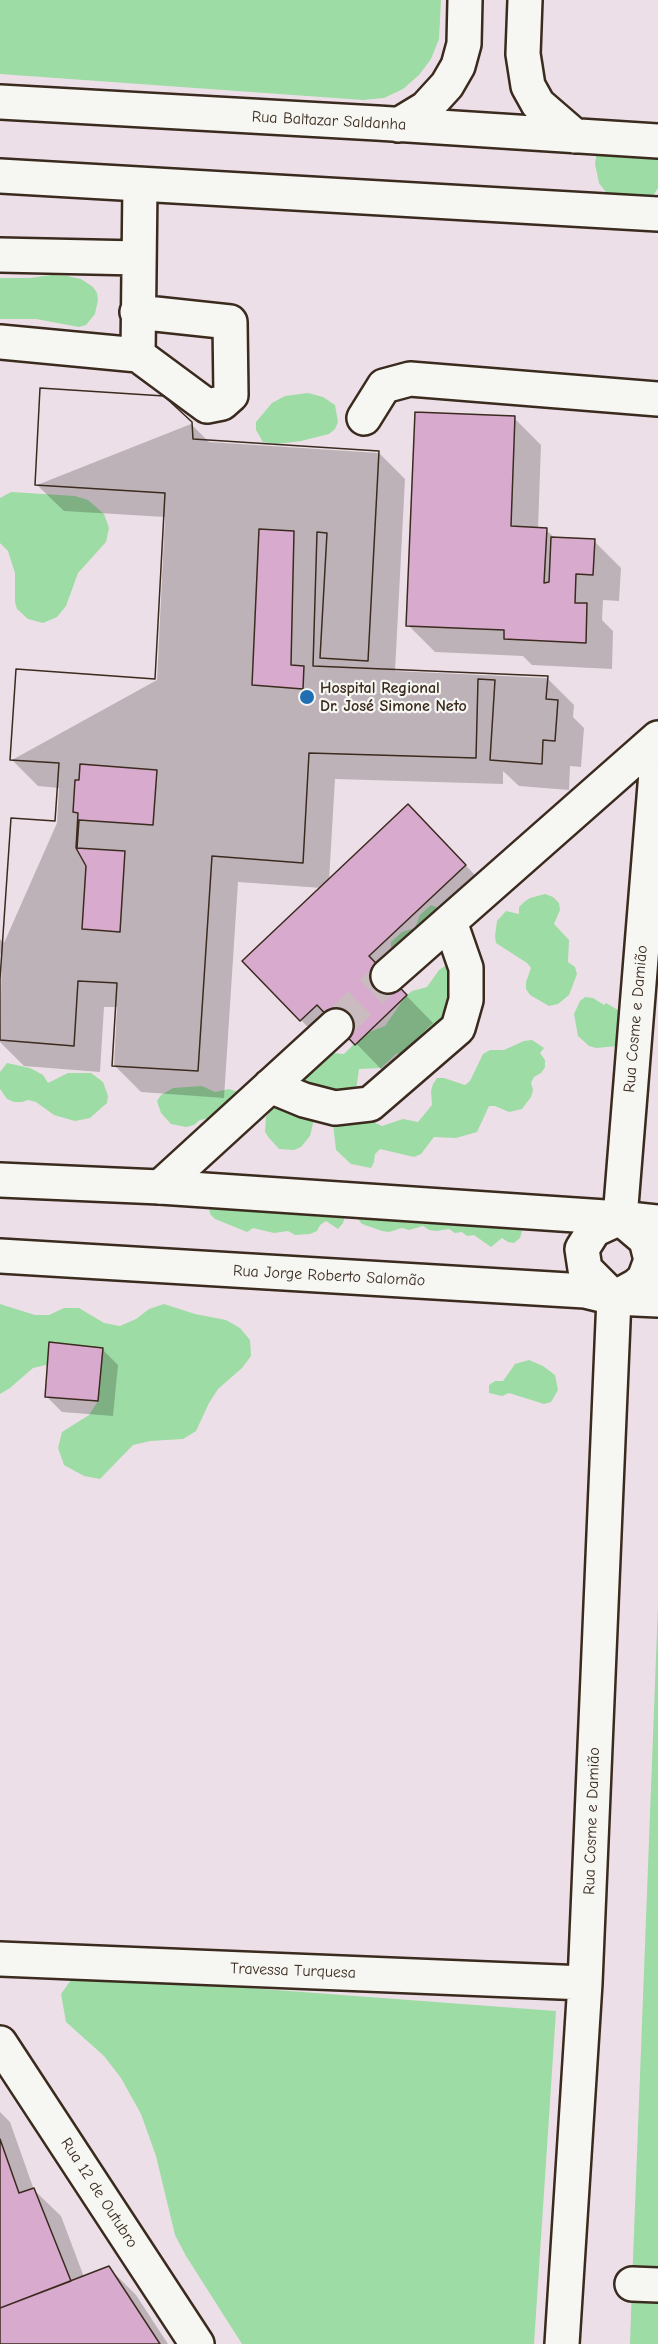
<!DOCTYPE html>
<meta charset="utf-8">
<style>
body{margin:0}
canvas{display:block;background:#eddfe7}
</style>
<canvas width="658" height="2344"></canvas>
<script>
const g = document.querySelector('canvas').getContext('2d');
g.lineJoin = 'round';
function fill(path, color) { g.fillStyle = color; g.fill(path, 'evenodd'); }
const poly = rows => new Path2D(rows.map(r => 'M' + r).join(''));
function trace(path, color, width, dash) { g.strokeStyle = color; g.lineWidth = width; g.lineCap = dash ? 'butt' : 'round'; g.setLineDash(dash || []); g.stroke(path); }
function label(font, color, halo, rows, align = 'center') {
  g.font = font + ' "Comic Neue",sans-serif'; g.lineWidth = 4.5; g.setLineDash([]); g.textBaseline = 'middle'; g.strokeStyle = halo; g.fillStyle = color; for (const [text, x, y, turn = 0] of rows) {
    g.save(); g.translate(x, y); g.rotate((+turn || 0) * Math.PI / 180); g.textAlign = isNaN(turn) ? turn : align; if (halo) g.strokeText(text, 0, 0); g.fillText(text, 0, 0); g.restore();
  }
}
fill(poly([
 [0,0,441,0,439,39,431,59,419,75,403,89,384,98,363,100,0,74],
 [658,142,658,188,653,196,648,202,608,195,599,183,595,164,597,150],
 [52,275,67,276,81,279,93,287,97,293,98,300,95,314,86,325,79,327,36,319,0,319,0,278,30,278],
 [308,393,323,397,335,405,338,422,335,429,329,434,301,441,277,444,263,442,256,430,256,422,272,403,285,396],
 [11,492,75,496,88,500,104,514,109,528,106,542,78,573,66,606,57,617,43,623,28,619,17,609,15,602,15,573,8,551,0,543,0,498],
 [545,894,553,897,559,903,560,910,554,924,569,940,568,962,575,967,577,974,569,995,558,1004,549,1006,530,995,526,989,526,982,531,968,527,963,496,943,495,936,497,921,506,911,519,914,519,907,524,902,530,898],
 [431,905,438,908,443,914,394,955,391,949,391,942,402,932,415,928,420,915],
 [451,962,474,964,440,1029,410,1051,396,1054,381,1068,359,1069,356,1091,301,1092,298,1069,320,1052,344,1054,364,1034,385,1026,405,997,412,991,427,987,439,970],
 [585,997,593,998,604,1005,606,1003,618,1010,628,1029,618,1046,596,1048,589,1046,578,1036,574,1014,580,1001],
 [532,1040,544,1048,540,1053,545,1060,545,1067,541,1073,534,1077,531,1083,533,1090,531,1097,522,1109,509,1112,495,1106,489,1106,477,1132,456,1138,434,1137,421,1154,414,1157,380,1149,375,1154,374,1162,371,1168,351,1164,336,1150,333,1124,354,1119,369,1120,382,1126,403,1119,418,1122,432,1105,431,1091,433,1084,437,1078,444,1078,465,1085,470,1081,483,1054,490,1050,504,1050,524,1041],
 [7,1063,30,1068,43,1075,48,1083,68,1073,91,1073,103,1082,108,1096,107,1103,90,1118,75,1121,54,1115,36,1102,28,1100,22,1102,14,1102,7,1099,0,1089,0,1072],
 [202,1086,215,1092,229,1089,242,1093,214,1117,200,1120,194,1125,186,1127,171,1124,161,1113,157,1101,161,1095,173,1088],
 [275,1106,315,1115,310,1136,301,1147,294,1150,279,1149,269,1138,265,1132,266,1117],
 [209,1206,305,1213,319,1217,340,1211,345,1216,343,1223,338,1229,326,1221,320,1225,317,1231,310,1234,295,1235,288,1231,274,1233,253,1228,247,1232,215,1219,210,1214],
 [363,1214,377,1219,382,1214,431,1218,443,1225,449,1220,517,1226,522,1231,520,1238,514,1243,508,1242,502,1238,491,1247,474,1235,467,1236,462,1232,455,1233,449,1229,436,1231,429,1230,423,1226,409,1230,402,1228,389,1232,382,1231,362,1224,358,1219],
 [0,1304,35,1315,49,1315,64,1308,79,1308,104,1323,120,1326,136,1319,149,1309,164,1304,195,1314,226,1320,240,1328,250,1340,251,1356,242,1368,218,1389,209,1403,196,1431,183,1439,150,1441,133,1445,100,1479,84,1476,64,1465,58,1448,62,1432,89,1415,98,1401,99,1387,50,1364,33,1368,10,1388,0,1394],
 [529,1360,543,1366,555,1375,558,1390,551,1402,544,1404,509,1393,502,1396,489,1393,489,1385,495,1381,503,1381,515,1364],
 [658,1605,658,2344,630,2344,632,2284],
 [71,1980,209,1985,556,2011,534,2344,242,2344,186,2256,175,2235,156,2156,141,2114,121,2078,104,2056,66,2022,61,1994]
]), '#9edca5');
fill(poly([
 [514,418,541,445,538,529,546,530,555,538,594,541,621,568,619,601,603,600,602,620,613,631,612,669,532,665,523,656,435,652,408,625],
 [191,424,209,442,379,453,405,479,395,671,547,678,574,705,573,717,584,728,581,767,570,766,569,790,519,786,503,771,503,784,335,779,329,881,435,833,491,892,395,984,433,1023,383,1071,344,1031,327,1047,301,1020,322,888,238,882,224,1098,141,1092,114,1065,117,1007,104,1007,100,1072,24,1066,0,1042,2,949,0,956,0,939,4,943,57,823,59,788,38,786,12,760,157,680,165,517,64,511,37,485],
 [102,1349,118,1365,113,1416,62,1412,46,1396],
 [0,2112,10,2122,34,2190,61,2216,84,2277,109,2268,136,2295,168,2344,0,2344]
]), '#0003');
const building = poly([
 [40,388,164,396,192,422,193,439,379,451,368,661,320,658,327,533,317,532,313,666,548,676,546,699,558,700,555,741,543,740,542,764,490,760,495,680,478,679,476,758,309,753,303,863,212,856,198,1071,112,1066,117,983,78,981,74,1046,0,1040,0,979,11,818,55,821,59,763,10,760,16,669,155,679,165,493,35,485,40,388],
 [259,529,294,531,291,665,304,666,303,689,252,685,259,529],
 [40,388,164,396,192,422,193,439,379,451,368,661,320,658,327,533,317,532,313,666,548,676,546,699,558,700,555,741,543,740,542,764,490,760,495,680,478,679,476,758,309,753,303,863,212,856,198,1071,112,1066,117,983,78,981,74,1046,0,1040,0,979,11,818,55,821,59,763,10,760,16,669,155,679,165,493,35,485,40,388],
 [415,412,515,416,511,526,547,528,544,583,549,582,551,537,595,539,593,575,576,574,575,603,587,603,586,643,504,639,504,630,406,626,415,412],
 [80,764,157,770,153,825,79,820,77,848,125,851,120,932,82,929,86,866,76,848,78,813,73,812,75,780,79,780,80,764],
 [408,804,466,865,369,956,407,995,355,1045,317,1005,300,1021,242,961,408,804],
 [49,1342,103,1348,98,1401,45,1397,49,1342],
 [0,2139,19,2193,34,2188,71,2281,0,2308,0,2139],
 [109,2266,160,2344,0,2344,0,2308,109,2266]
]);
fill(building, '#d8aacd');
trace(building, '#3b2a1e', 1.5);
trace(poly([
 [336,1026,388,976]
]), '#c9bbbf', 33, [33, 16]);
const minor = poly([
 [0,255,138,258],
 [137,312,230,322,231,395,222,403,207,406,138,355],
 [0,342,138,355,140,185],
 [364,418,384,386,410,379,658,399],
 [388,976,658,738],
 [270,1086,304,1100,335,1108,370,1104,458,1028,466,1000,466,968,450,922],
 [160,1187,336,1026],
 [620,1218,658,748],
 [614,1298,585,1269,582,1249,594,1230,620,1218],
 [614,1298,636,1286,644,1279,651,1260,646,1240,620,1218],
 [0,1959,585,1983],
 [632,2284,658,2285],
 [562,2344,585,1983,614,1298]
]);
const major = poly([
 [525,0,523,54,528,86,538,104,575,136],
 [0,102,377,123,658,141],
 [398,125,426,108,447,85,458,66,464,44,465,0],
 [0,176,658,214],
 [0,1180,160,1187,620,1218,658,1222],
 [0,1256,585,1291,614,1298,658,1300],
 [0,2043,197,2344]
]);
trace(minor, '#3b2a1e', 38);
trace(major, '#3b2a1e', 38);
trace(minor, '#f6f6f2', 33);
trace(major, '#f6f6f2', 33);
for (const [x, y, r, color] of [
 [307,697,8,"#1f6fb2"]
]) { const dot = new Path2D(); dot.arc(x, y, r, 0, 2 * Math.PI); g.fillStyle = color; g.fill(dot); trace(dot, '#f6f6f2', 2); }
label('16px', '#3b2a1e', '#f6f6f2', [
 ["Rua Baltazar Saldanha",329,121,3],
 ["Rua Cosme e Damião",636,1019,-85],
 ["Rua Jorge Roberto Salomão",329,1276,3],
 ["Rua Cosme e Damião",592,1821,-88],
 ["Travessa Turquesa",293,1971,2],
 ["Rua 12 de Outubro",99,2193,57]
]);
label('bold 16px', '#3b2a1e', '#f6f6f2', [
 ["Hospital Regional",320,688],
 ["Dr. José Simone Neto",320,706]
], 'left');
</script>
